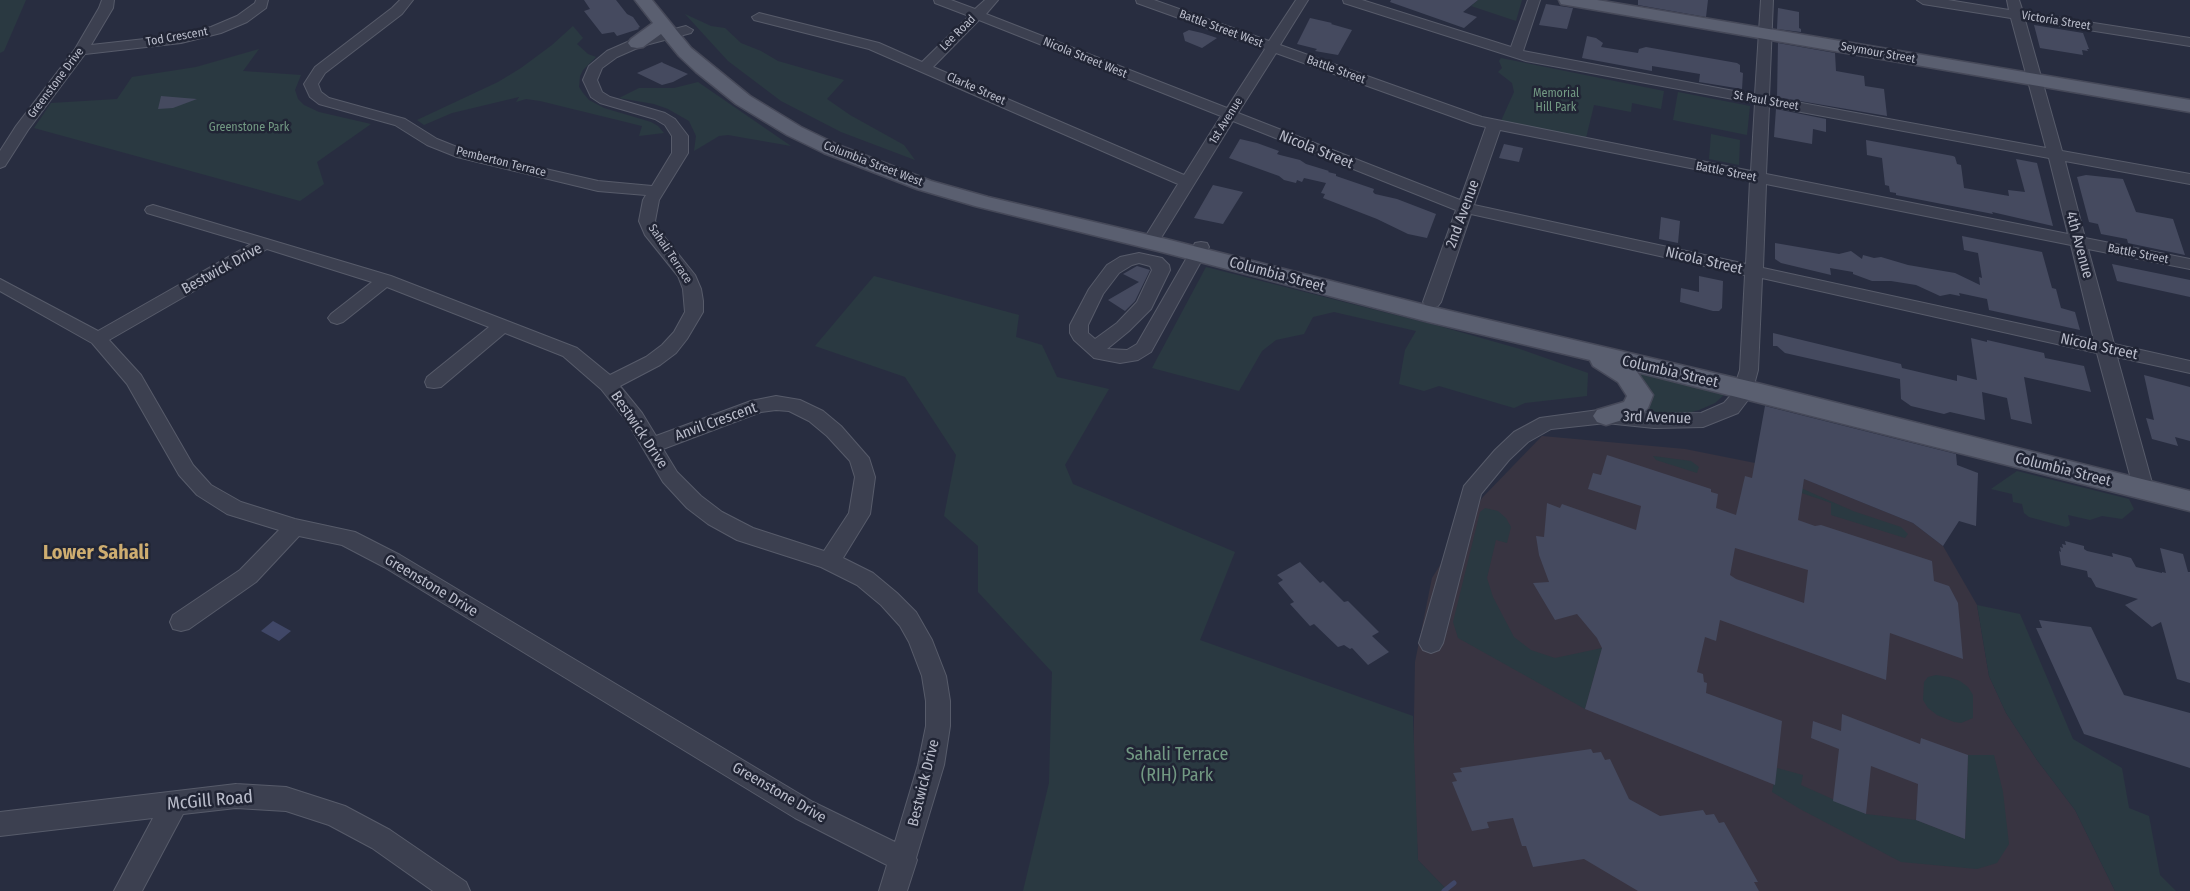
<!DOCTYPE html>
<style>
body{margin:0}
canvas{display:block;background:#282d40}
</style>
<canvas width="2190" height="891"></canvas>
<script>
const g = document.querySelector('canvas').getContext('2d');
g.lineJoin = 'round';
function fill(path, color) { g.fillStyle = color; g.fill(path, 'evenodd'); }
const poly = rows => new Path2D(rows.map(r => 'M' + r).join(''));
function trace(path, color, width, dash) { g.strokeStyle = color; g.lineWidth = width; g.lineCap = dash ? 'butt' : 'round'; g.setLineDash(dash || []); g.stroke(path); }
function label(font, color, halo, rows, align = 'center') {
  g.font = font + ' "Fira Sans Condensed",sans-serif'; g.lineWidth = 5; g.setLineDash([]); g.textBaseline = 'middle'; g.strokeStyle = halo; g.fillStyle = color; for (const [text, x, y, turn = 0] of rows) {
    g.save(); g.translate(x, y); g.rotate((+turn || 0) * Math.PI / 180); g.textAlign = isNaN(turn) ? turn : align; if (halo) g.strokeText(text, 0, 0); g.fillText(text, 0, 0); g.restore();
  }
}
fill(poly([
 [1542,436,1685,449,1755,463,1807,480,1913,523,1943,546,1977,605,1989,676,2006,713,2037,760,2075,810,2115,891,1448,891,1418,860,1413,774,1415,662,1432,578,1482,498]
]), '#383441');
fill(poly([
 [0,0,26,0,4,51,0,53],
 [1478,0,1522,0,1516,21,1471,6],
 [685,14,711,26,725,28,741,43,761,51,778,61,844,80,827,99,850,115,904,145,915,160,841,132,781,101,728,61],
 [573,26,583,38,577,44,588,54,596,57,583,70,580,76,579,87,583,93,589,100,604,108,651,122,658,126,664,133,639,136,642,126,540,101,526,99,516,102,519,97,452,113,424,125,417,120,498,82,521,68,552,45],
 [259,49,243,71,301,75,295,90,298,99,304,105,319,112,371,124,317,162,324,184,300,201,34,128,51,103,117,99,132,77,196,67],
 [1501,58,1664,91,1661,109,1632,103,1631,112,1594,105,1586,138,1501,121,1514,92,1512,83,1498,72,1502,68,1499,61],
 [698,82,791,146,728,135,719,136,694,151,696,136,689,121,668,109,654,104,619,98,639,88,674,88],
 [1678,92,1750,106,1747,135,1673,120],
 [1711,134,1740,140,1739,165,1709,159],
 [1206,267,1439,326,1520,349,1588,373,1587,396,1525,403,1514,408,1439,386,1424,391,1399,384,1405,350,1416,331,1334,312,1313,317,1304,334,1276,340,1262,351,1239,391,1152,368],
 [874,276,1019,315,1016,337,1042,345,1057,377,1109,389,1065,465,1073,484,1235,552,1200,640,1413,716,1418,860,1448,891,1023,891,1049,783,1052,672,978,592,978,546,944,516,956,455,905,377,815,346],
 [1622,365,1714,388,1712,392,1724,395,1715,403,1699,410,1685,414,1641,411],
 [1653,456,1691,461,1699,467,1697,473,1656,460],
 [2017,471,2129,499,2134,509,2122,519,2102,516,2090,520,2068,515,2070,525,2066,527,2029,517,2024,513,2022,504,2013,502,2012,494,1991,489],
 [1794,485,1853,511,1901,527,1908,534,1905,538,1831,515,1831,503,1793,490],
 [1485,508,1498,511,1506,518,1511,527,1507,543,1496,540,1487,578,1493,597,1514,637,1531,650,1555,658,1602,648,1585,709,1458,638,1453,622,1480,512],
 [1977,605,2020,614,2073,739,2122,768,2129,808,2149,816,2160,875,2176,891,2115,891,2075,810,2037,760,2006,713,1989,676],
 [1936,675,1949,677,1960,681,1968,687,1973,695,1973,718,1961,723,1954,722,1937,715,1928,708,1923,700,1924,682,1928,677],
 [1968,755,1994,755,2003,792,2009,844,1997,863,1977,869,1901,862,1800,809,1772,792,1777,768,1803,775,1801,785,1866,814,1916,820,1965,839]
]), '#2a3941');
fill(poly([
 [273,621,291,631,279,641,261,631]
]), '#404767');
trace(poly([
 [1444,891,1454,883]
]), '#404767', 5);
fill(poly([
 [584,0,616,0,627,14,633,17,640,27,638,28,639,29,617,36,614,32,602,34,584,11,590,9],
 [1391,0,1478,0,1463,12,1477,17,1464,28,1390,2],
 [1638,0,1708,0,1706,17,1638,5],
 [1546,4,1573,8,1567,29,1539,25],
 [1778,8,1799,12,1799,28,1801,29,1801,32,1777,29],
 [1310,18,1332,23,1331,24,1352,30,1338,55,1315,51,1317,49,1297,44],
 [2034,25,2083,33,2089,49,2087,49,2088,51,2082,50,2083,55,2040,48],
 [1189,30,1202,33,1217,38,1202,48,1185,41,1183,33],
 [1587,36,1596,38,1603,43,1601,47,1638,53,1639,49,1646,47,1737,63,1740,65,1740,72,1743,73,1742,89,1699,82,1700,74,1652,66,1652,71,1582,58],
 [1778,43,1835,53,1836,71,1864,76,1865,86,1884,89,1887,116,1777,97],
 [662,62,663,63,688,74,673,82,662,85,637,73],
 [161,96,197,99,173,108,158,109],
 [1776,109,1826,119,1826,132,1813,129,1812,144,1774,137],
 [1240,139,1257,143,1279,151,1277,154,1280,155,1300,160,1306,164,1329,171,1328,172,1336,174,1336,176,1374,189,1373,192,1375,194,1397,199,1436,214,1427,238,1408,234,1377,219,1323,198,1325,194,1321,193,1326,183,1304,178,1302,182,1297,180,1296,183,1284,180,1279,176,1229,158],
 [1866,140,1953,156,1955,157,1957,164,1961,165,1964,188,2009,196,2008,190,2025,192,2016,159,2037,163,2053,226,1992,212,1993,214,1896,195,1896,193,1890,192,1889,186,1885,185,1882,158,1867,155],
 [1504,144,1523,148,1519,162,1499,158],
 [2086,175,2123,179,2136,212,2173,219,2185,255,2128,243,2127,239,2101,234,2098,224,2089,222,2077,177],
 [1213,185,1243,192,1223,224,1194,218],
 [1661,217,1680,221,1678,243,1659,239],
 [1962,236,2042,252,2052,288,2056,289,2061,308,2075,312,2080,330,1989,310,1987,299,1959,293,1960,296,1950,294,1940,296,1916,285,1891,281,1872,281,1853,274,1853,272,1830,268,1831,275,1781,263,1775,259,1775,243,1839,254,1851,251,1862,259,1863,255,1874,258,1881,257,1908,265,1955,273,1980,285,1979,277,1982,278,1978,253,1964,250],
 [2112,264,2190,280,2190,297,2117,281],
 [1137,266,1150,270,1135,301,1125,311,1108,300,1139,282,1123,274],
 [1699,276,1723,281,1722,308,1719,311,1713,311,1680,302,1681,288,1699,292],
 [1773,333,1901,364,1902,368,1957,381,1957,375,1977,380,1971,338,1987,342,1987,340,2044,353,2045,358,2084,366,2091,392,2024,377,2032,424,2011,419,2007,398,1982,392,1985,420,1950,412,1944,414,1911,406,1901,399,1900,379,1785,353,1777,346,1773,346],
 [2144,375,2190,387,2190,441,2175,437,2178,446,2152,439,2146,418,2154,420],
 [1765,406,1956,454,1957,465,1978,473,1976,526,1959,521,1943,546,1913,523,1804,479,1798,520,1815,526,1821,525,1932,561,1934,581,1949,586,1958,603,1963,659,1890,633,1886,680,1720,620,1716,641,1705,637,1697,672,1703,674,1704,682,1707,683,1706,693,1782,721,1775,785,1585,709,1602,648,1597,638,1577,614,1555,620,1533,583,1549,582,1539,555,1536,536,1544,537,1547,503,1560,508,1562,504,1636,530,1641,506,1588,489,1593,473,1601,475,1607,455,1711,489,1711,492,1718,494,1716,508,1736,515,1745,476,1752,478],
 [1735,548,1808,570,1804,603,1736,579,1730,575],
 [2065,541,2084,546,2084,549,2087,551,2113,557,2112,553,2131,558,2136,567,2162,573,2162,572,2166,573,2160,548,2183,554,2188,572,2190,572,2190,683,2177,679,2161,622,2152,627,2125,605,2138,599,2096,587,2091,578,2088,577,2087,571,2061,565,2059,551,2061,552,2060,547,2063,548,2062,544,2066,545],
 [1300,562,1320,583,1323,581,1344,602,1348,601,1379,632,1372,636,1389,652,1368,665,1352,648,1350,649,1344,645,1338,647,1314,624,1310,626,1290,604,1294,602,1278,583,1283,580,1277,575],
 [2039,620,2091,627,2124,695,2190,713,2190,768,2084,734,2036,628,2042,628],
 [1842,714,1920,744,1921,738,1968,755,1965,839,1916,820,1918,784,1871,766,1866,814,1833,801,1839,749,1811,738,1813,721,1841,731],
 [1591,749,1593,753,1601,752,1605,760,1610,759,1629,799,1660,816,1703,810,1706,815,1714,814,1719,823,1724,822,1758,882,1754,882,1759,891,1638,891,1584,859,1533,867,1526,846,1522,846,1513,818,1487,822,1489,828,1472,831,1452,782,1457,781,1453,773,1462,772,1460,768]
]), '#454a5f');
const minor = poly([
 [102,0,114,0,113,8,91,45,181,35,211,27,237,16,255,3,256,0,268,0,266,8,247,22,221,33,181,43,85,54,28,130,5,166,0,168,0,151,16,126,75,49,99,8,102,0],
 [400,0,413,0,402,14,325,73,318,84,321,92,329,98,405,119,437,139,467,151,598,181,652,186,672,153,672,136,665,125,655,119,600,103,591,97,583,80,589,66,607,51,632,40,686,26,693,30,691,33,642,46,617,57,602,68,597,80,602,92,610,97,665,113,675,119,688,136,688,153,659,200,655,221,659,230,695,275,701,289,703,301,703,312,687,339,676,353,660,365,620,386,642,413,656,436,751,401,776,396,800,400,823,411,841,426,869,458,875,477,870,514,843,558,873,573,897,593,916,612,932,640,946,676,950,701,950,726,944,765,916,858,917,860,907,891,879,891,887,865,795,818,384,567,342,545,299,536,256,582,189,629,181,631,173,629,170,622,173,615,240,570,279,530,227,514,197,495,179,475,127,384,92,343,0,291,0,279,98,331,251,244,147,213,145,210,147,207,153,205,391,276,577,348,610,375,646,357,662,345,674,332,685,312,683,289,678,276,645,235,639,221,643,200,646,195,598,191,457,157,427,145,395,125,319,104,310,97,304,84,315,67,392,8,400,0],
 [267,249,372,282,331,314,328,318,331,322,337,324,343,322,387,287,489,327,427,377,425,382,427,387,434,388,441,387,505,333,563,356,601,389,628,423,663,482,687,508,708,524,737,540,821,567,857,585,881,605,900,626,909,642,922,676,926,701,926,726,918,765,895,842,813,802,400,555,355,532,295,519,241,502,211,485,193,465,141,375,109,340,267,249],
 [776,410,789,411,809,421,827,436,850,461,855,477,849,513,824,551,753,528,722,512,701,496,677,472,663,449,761,412,776,410],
 [934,0,951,0,975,9,985,0,998,0,986,14,1227,108,1265,49,1137,3,1136,0,1154,0,1269,41,1296,0,1308,0,1280,45,1482,117,1751,171,1755,103,1526,61,1344,3,1343,0,1362,0,1511,47,1528,0,1540,0,1523,51,1755,95,1761,0,1773,0,1769,97,2046,148,2011,18,1923,4,1917,0,1948,0,2009,10,2007,0,2019,0,2023,12,2190,38,2190,46,2025,20,2062,151,2190,174,2190,184,2065,161,2085,238,2190,259,2190,269,2088,249,2114,344,2190,361,2190,373,2117,357,2154,490,2151,495,2144,498,2137,495,2134,490,2097,353,1762,278,1758,370,1751,396,1738,413,1703,427,1654,428,1606,423,1551,429,1528,442,1509,460,1481,494,1443,643,1439,650,1431,653,1423,650,1419,643,1464,486,1495,450,1514,432,1540,418,1606,409,1654,414,1701,413,1724,403,1732,394,1740,370,1745,275,1471,214,1441,302,1438,306,1432,308,1426,306,1423,302,1456,210,1233,121,1156,246,1144,246,1142,242,1178,184,869,49,754,20,752,17,759,13,879,43,922,62,969,16,935,3,934,0],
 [979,20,1221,116,1184,175,933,67,979,20],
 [1276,53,1473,124,1486,127,1460,200,1238,113,1276,53],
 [1769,106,2049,158,2068,234,1766,174,1769,106],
 [1500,130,1750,180,1746,264,1474,205,1500,130],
 [1766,184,2071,245,2094,340,1763,268,1766,184],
 [1201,242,1207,243,1209,247,1151,352,1138,360,1120,363,1094,358,1074,340,1070,333,1070,325,1089,289,1107,265,1120,257,1139,253,1162,258,1169,265,1170,270,1151,309,1129,331,1107,349,1127,350,1137,344,1193,247,1195,243,1201,242],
 [1139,263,1150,266,1152,270,1137,302,1117,323,1095,339,1088,333,1088,325,1103,294,1119,273,1132,265,1139,263],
 [236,784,286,787,345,806,390,830,466,882,470,891,433,891,372,848,329,825,286,811,236,808,183,814,142,891,114,891,153,818,0,836,0,812,236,784]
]);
const major = poly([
 [635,0,652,0,691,48,750,96,801,127,838,145,931,181,988,197,1166,239,1429,306,1761,384,2190,491,2190,511,1637,372,1653,395,1648,408,1642,414,1606,425,1597,422,1593,416,1597,410,1624,402,1627,396,1618,382,1593,366,1590,360,1429,322,1162,252,975,206,917,189,824,153,787,135,736,104,696,72,679,56,661,34,643,47,637,48,631,47,628,43,631,39,653,23,635,0],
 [1559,0,1597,0,2190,100,2190,112,1567,5,1561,4,1559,0]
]);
trace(minor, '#575b6a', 2);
trace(major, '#464959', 3);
fill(minor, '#3c4050');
fill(major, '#5a5f70');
label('12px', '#b9bcca', '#212535', [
 ["Victoria Street",2056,21,9],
 ["Battle Street West",1221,29,20],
 ["Lee Road",958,33,-45],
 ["Tod Crescent",177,37,-10],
 ["Seymour Street",1878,53,10],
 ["Nicola Street West",1085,58,22],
 ["Battle Street",1336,70,20],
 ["Greenstone Drive",56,83,-53],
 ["Clarke Street",976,89,24],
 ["St Paul Street",1766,101,10],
 ["1st Avenue",1226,121,-58],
 ["Pemberton Terrace",501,162,14],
 ["Columbia Street West",873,164,21],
 ["Battle Street",1726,172,11],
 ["Sahali Terrace",670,254,56],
 ["Battle Street",2138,254,11]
]);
label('12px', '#729983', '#212535', [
 ["Memorial",1556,94],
 ["Hill Park",1556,108],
 ["Greenstone Park",249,128]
]);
label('15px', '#b9bcca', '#212535', [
 ["Nicola Street",1316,150,22],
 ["2nd Avenue",1463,214,-70],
 ["4th Avenue",2079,245,75],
 ["Nicola Street",1704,261,13],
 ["Bestwick Drive",222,269,-29],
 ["Columbia Street",1277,275,15],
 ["Nicola Street",2099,347,12],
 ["Columbia Street",1670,372,13],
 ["3rd Avenue",1657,418,2],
 ["Anvil Crescent",716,422,-20],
 ["Bestwick Drive",639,430,56],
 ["Columbia Street",2063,470,14],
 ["Greenstone Drive",431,586,31],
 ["Bestwick Drive",924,783,-76],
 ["Greenstone Drive",779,793,30]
]);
label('18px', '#729983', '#212535', [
 ["Sahali Terrace",1177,755],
 ["(RIH) Park",1177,776]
]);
label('18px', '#b9bcca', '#212535', [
 ["McGill Road",210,801,-5]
]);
label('bold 20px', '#cead70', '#212535', [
 ["Lower Sahali",96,553]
]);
</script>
